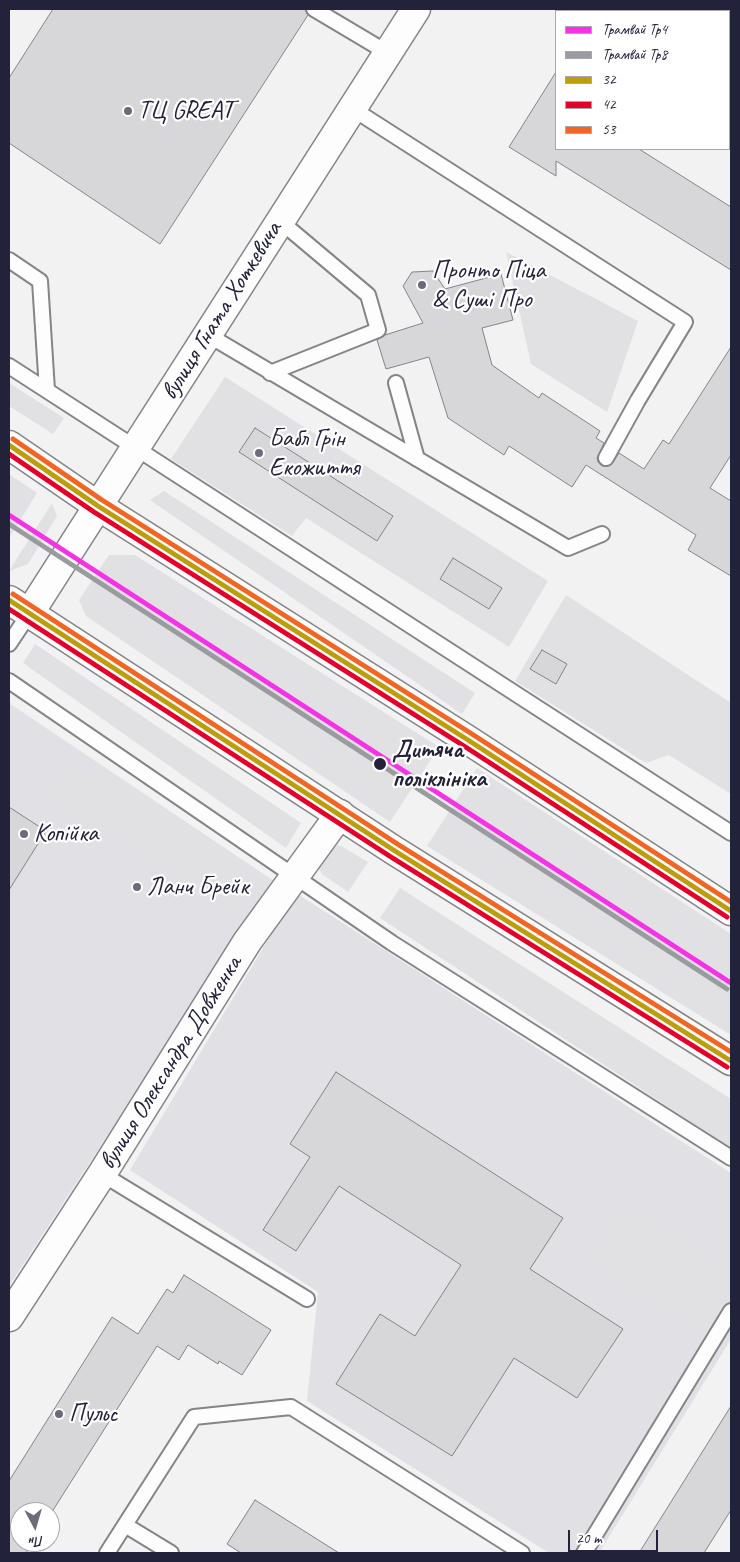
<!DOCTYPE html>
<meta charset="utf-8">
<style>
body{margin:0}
#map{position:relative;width:740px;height:1562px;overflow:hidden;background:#f2f2f3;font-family:Caveat,sans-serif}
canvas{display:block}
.frame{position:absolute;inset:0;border:10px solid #22223b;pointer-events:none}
.legend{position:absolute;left:555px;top:10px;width:175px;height:140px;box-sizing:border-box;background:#fff;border:1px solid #a7a7b1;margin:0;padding:6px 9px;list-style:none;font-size:15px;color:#22223b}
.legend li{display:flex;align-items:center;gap:10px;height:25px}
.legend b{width:25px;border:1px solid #a7a7b1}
.north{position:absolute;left:10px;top:1502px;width:50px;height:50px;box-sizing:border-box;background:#fff;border:1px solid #a7a7b1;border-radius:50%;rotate:174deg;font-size:14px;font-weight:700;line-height:20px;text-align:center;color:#22223b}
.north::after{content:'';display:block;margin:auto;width:18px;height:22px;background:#6b6b7b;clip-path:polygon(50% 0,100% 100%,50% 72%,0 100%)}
.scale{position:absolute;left:568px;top:1530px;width:90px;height:22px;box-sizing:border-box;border:2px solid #22223b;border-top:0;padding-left:6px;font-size:15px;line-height:18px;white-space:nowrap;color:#22223b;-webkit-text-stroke:4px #fff;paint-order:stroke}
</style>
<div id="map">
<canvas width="740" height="1562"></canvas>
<div class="frame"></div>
<ul class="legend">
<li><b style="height:6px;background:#f532e5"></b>Трамвай Тр4</li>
<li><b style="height:6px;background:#9a9b9f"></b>Трамвай Тр8</li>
<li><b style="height:6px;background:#bc9e0c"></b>32</li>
<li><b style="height:6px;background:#e4002b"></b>42</li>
<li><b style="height:6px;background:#f26522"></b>53</li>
</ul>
<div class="north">Пн</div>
<div class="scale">20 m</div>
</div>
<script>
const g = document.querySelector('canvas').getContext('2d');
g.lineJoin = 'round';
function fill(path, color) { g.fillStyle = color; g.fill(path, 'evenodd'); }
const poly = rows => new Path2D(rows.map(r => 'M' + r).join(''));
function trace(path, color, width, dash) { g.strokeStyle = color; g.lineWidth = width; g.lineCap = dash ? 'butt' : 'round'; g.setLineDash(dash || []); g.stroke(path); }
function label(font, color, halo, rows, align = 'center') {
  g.font = font + ' Caveat,sans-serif'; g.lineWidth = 4.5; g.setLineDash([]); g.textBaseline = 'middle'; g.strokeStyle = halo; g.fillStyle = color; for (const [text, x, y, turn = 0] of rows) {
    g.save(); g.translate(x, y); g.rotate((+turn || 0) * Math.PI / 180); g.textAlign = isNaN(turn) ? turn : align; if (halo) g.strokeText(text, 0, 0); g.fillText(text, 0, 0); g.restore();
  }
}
fill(poly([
 [9,703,274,881,9,1286],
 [296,893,731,1173,731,1339,599,1553,549,1553,307,1401,318,1292,130,1170]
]), '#e1e1e5');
fill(poly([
 [506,252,638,321,607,412,531,364],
 [225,377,548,581,509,647,306,518,292,536,171,459],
 [9,383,64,418,53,434,9,406],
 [9,474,37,493,9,538],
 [164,491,475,693,462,714,150,500],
 [52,503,57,516,28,564,9,571],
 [109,555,135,555,439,747,390,822,86,616,79,600],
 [566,595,731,703,731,794,669,755,646,763,515,681],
 [35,644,301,823,286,848,23,663],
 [477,768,731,934,731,1035,427,846],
 [99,773,235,863,250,886,249,899,234,905,226,905,219,902,73,805,65,813,53,800,54,792,63,777],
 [333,845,341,846,368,862,348,892,322,874,318,867],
 [400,888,731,1099,731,1148,380,918],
 [625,1207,731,1273,731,1290,705,1331,592,1260]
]), '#e1e1e4');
const building = poly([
 [53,9,305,9,308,15,160,244,9,143,9,78,53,9],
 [556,72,556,149,639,149,731,207,731,270,556,161,556,176,509,147,556,72],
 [433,271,445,289,501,274,513,320,482,328,492,365,539,398,542,393,600,431,596,438,604,443,597,458,598,462,602,466,611,465,619,453,644,469,663,440,669,444,731,347,731,455,710,488,731,501,731,576,688,550,696,535,586,465,572,487,509,446,504,455,448,418,429,357,386,369,377,340,385,335,423,323,403,286,412,272,433,271],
 [255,428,393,516,377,541,239,452,255,428],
 [453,558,502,588,489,609,440,579,453,558],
 [542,650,567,664,556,684,530,669,542,650],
 [9,807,46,831,9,890,9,807],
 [336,1072,563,1218,530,1269,623,1329,577,1398,514,1358,452,1456,336,1384,380,1314,415,1336,461,1265,339,1186,296,1251,263,1230,310,1157,290,1144,336,1072],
 [184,1275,271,1330,242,1375,219,1361,218,1364,188,1345,179,1360,157,1346,50,1515,50,1512,20,1512,20,1542,33,1542,26,1553,9,1553,9,1481,112,1317,138,1334,167,1289,173,1293,184,1275],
 [731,1406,731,1510,704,1553,639,1553,731,1406],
 [255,1500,339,1553,241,1553,227,1544,255,1500]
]);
fill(building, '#d7d7d9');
trace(building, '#848489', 1);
const lane = poly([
 [314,9,388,53],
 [353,109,685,322,638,400,606,458],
 [9,260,40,281,47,390],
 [208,335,568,548,602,534],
 [9,366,731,833],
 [270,373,378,330,368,295,280,221],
 [396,383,417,459],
 [9,644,29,614],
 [9,681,392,943,731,1158],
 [102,1174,307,1299],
 [125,1525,171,1553],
 [107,1553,194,1417,291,1407,522,1553],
 [584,1553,731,1311]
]);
const street = poly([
 [598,9,602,11],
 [729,88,731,89],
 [9,1317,102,1174,247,942,340,814]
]);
const secondary = poly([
 [9,445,98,506,468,740,731,911],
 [9,600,395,851,731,1061],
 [29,614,416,9]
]);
trace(lane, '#848489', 18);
trace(street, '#848489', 31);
trace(secondary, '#848489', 31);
trace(lane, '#fdfdfd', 14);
trace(street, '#fdfdfd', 28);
trace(secondary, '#fdfdfd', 28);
trace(poly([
 [9,445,98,506,468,740,731,911],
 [9,600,395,851,731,1061]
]), '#bc9e0c', 5);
trace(poly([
 [9,454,94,512,464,746,727,917],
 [9,609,391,857,727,1067]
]), '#e4002b', 5);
trace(poly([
 [13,439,102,500,472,734,731,902],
 [13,594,399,845,731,1052]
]), '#f26522', 5);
trace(poly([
 [9,515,731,983]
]), '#f532e5', 5);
trace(poly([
 [9,524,727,989]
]), '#9a9b9f', 5);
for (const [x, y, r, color] of [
 [128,111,5,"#6b6b7b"],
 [422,285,5,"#6b6b7b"],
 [259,453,5,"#6b6b7b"],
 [380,764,7,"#22223b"],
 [24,834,5,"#6b6b7b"],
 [137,887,5,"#6b6b7b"],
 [59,1414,5,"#6b6b7b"]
]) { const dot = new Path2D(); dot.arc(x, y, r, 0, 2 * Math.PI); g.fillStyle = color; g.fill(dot); trace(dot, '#fff', 2); }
label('25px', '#22223b', '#fff', [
 ["ТЦ GREAT",138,111],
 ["Пронто Піца",432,271],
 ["& Суші Про",432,300],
 ["Бабл Грін",269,439],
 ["Eкожиття",269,468],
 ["Копійка",34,834],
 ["Ланч Брейк",147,887],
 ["Пульс",69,1414]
], 'left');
label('25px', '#22223b', '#fff', [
 ["вулиця Гната Хоткевича",222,311,-58],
 ["вулиця Олександра Довженка",171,1063,-58]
]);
label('bold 25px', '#22223b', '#fff', [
 ["Дитяча",392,750],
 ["поліклініка",392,779]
], 'left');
</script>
